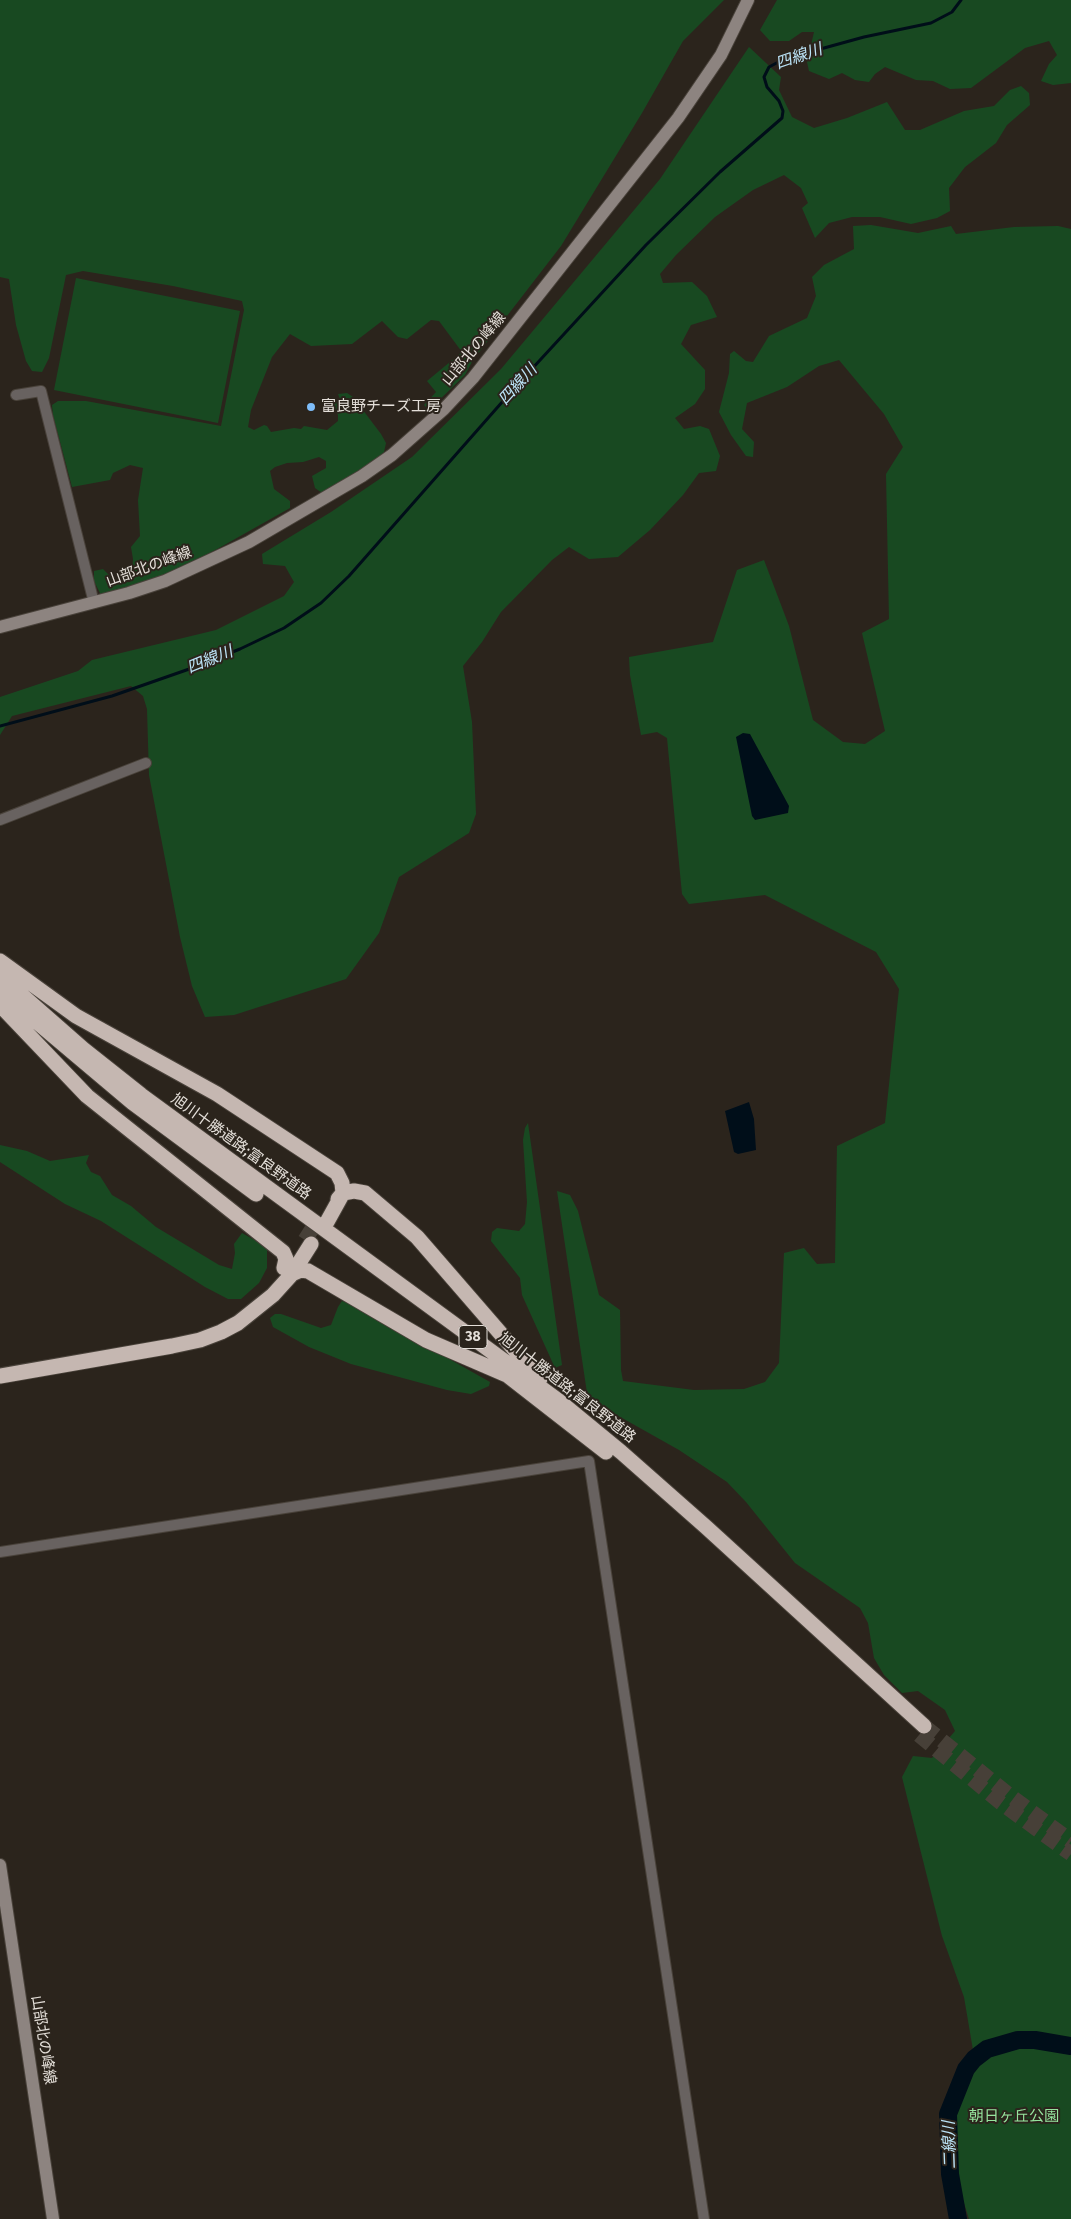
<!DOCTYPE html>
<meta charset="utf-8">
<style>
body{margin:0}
canvas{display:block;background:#2b241c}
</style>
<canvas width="1071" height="2219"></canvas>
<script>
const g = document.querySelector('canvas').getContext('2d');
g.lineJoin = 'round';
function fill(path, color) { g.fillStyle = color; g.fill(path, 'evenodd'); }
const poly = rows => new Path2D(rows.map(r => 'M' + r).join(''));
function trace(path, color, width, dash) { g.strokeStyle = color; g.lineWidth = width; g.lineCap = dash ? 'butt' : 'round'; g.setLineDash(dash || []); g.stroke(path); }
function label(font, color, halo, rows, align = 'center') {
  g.font = font + ' "Fira Sans","Noto Sans JP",sans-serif'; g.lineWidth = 4; g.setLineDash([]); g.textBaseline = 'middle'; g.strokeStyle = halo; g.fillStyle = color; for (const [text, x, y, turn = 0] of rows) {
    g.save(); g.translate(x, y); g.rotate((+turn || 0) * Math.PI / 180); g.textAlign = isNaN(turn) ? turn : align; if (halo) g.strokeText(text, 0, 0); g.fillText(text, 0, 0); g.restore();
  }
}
fill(poly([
 [0,0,724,0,683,41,642,113,561,246,473,360,465,375,429,410,424,405,436,392,427,381,462,352,439,321,431,320,407,339,398,337,382,321,352,344,311,346,290,334,272,357,251,410,248,427,254,430,264,425,267,426,271,432,294,428,301,429,304,426,327,430,338,421,338,415,332,405,340,399,338,394,347,393,353,397,381,434,386,443,384,452,369,467,322,493,315,488,312,476,326,468,326,461,319,457,303,462,287,463,275,467,270,471,274,489,290,501,290,508,219,548,168,574,101,595,94,581,94,571,103,569,115,581,128,577,132,573,133,559,131,547,140,536,138,500,143,468,130,465,113,473,110,480,72,487,53,415,52,405,58,401,86,401,221,426,244,310,242,301,173,286,83,271,66,275,49,358,42,372,32,371,26,361,16,325,9,279,0,277],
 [777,0,1071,0,1071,83,1053,85,1041,81,1049,64,1057,55,1049,41,1025,48,971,88,950,89,933,81,916,80,885,67,875,74,869,82,855,80,842,73,829,79,809,71,807,62,814,32,802,32,789,41,770,41,760,30],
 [749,47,781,77,779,90,792,117,814,128,847,118,887,102,905,130,920,130,964,111,994,106,1010,90,1021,86,1029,93,1030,105,1007,125,996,143,965,167,949,188,950,211,937,218,911,224,880,217,852,217,829,223,815,238,802,208,808,203,801,188,784,175,753,190,715,217,676,255,660,274,663,283,692,282,707,296,717,317,691,325,681,344,705,370,705,389,695,404,675,418,684,429,700,426,709,429,720,456,716,471,699,473,683,495,650,530,618,557,589,559,569,547,552,560,501,612,482,642,463,666,472,722,476,814,469,833,399,877,379,933,346,979,234,1015,205,1017,192,986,180,937,149,775,147,709,143,696,131,686,12,716,0,735,0,697,78,671,92,660,216,630,284,596,294,582,285,566,263,564,262,554,331,512,412,457,501,369,660,179],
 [871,225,918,233,951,226,956,234,1014,227,1058,226,1071,229,1071,2219,969,2219,958,2184,955,2110,962,2095,973,2050,964,1997,942,1936,902,1777,913,1756,932,1758,955,1731,945,1710,918,1691,902,1693,884,1675,874,1658,868,1623,860,1608,795,1563,746,1502,727,1482,679,1450,599,1405,587,1393,557,1191,570,1195,578,1211,599,1295,620,1310,621,1370,623,1381,694,1390,744,1389,765,1382,779,1363,784,1253,804,1248,817,1264,835,1263,837,1146,885,1123,899,989,876,952,765,895,689,904,682,894,667,738,657,732,641,735,630,675,629,657,713,642,737,570,764,560,789,626,813,720,843,742,865,744,885,731,862,633,889,619,886,474,903,447,884,414,839,360,819,366,787,387,747,403,742,429,754,442,753,457,746,456,731,435,719,412,729,373,730,354,734,351,746,361,753,362,769,336,807,318,816,296,812,277,824,265,854,249,853,226],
 [76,278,240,311,218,423,54,390],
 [528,1123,562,1365,555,1368,522,1295,520,1278,491,1241,492,1232,497,1228,519,1231,525,1224,527,1202,523,1140,525,1128],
 [0,1145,27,1151,50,1161,89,1155,86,1163,91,1172,100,1176,112,1195,131,1206,156,1227,219,1265,232,1269,235,1253,234,1244,242,1233,267,1247,267,1268,259,1283,241,1299,228,1299,205,1287,101,1221,65,1204,0,1162],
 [342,1301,350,1303,490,1382,489,1386,471,1394,447,1390,351,1364,309,1347,273,1327,270,1318,275,1314,281,1314,321,1328,331,1325,338,1307]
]), '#184921');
fill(poly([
 [743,733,750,734,789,806,788,813,755,820,752,816,736,737],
 [749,1102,754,1119,756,1150,738,1154,734,1152,725,1111]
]), '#000e19');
trace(poly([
 [0,726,112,696,195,667,240,649,284,628,321,603,349,576,518,384,646,245,720,172,782,118,783,111,779,101,767,87,764,77,769,67,784,59,864,37,931,23,952,12,961,0]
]), '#000e19', 3);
trace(poly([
 [958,2219,950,2174,948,2114,966,2069,974,2059,987,2049,1018,2040,1035,2040,1071,2046]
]), '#000e19', 18);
trace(poly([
 [305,1240,319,1218],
 [924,1726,1008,1794,1071,1841],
 [919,1735,1001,1803,1071,1854]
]), '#474038', 15, [15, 8]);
const street = poly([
 [16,395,41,391,94,603],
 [0,820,146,763],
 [0,1552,589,1461,704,2219]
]);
const secondary = poly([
 [0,627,129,593,165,581,249,542,362,476,392,455,444,409,473,378,678,118,721,55,748,0],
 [0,1865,53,2219]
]);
const highway = poly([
 [0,961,76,1016,217,1094,337,1173,342,1183,343,1193,327,1222],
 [0,976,83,1049,141,1095,559,1401,621,1452,706,1527,924,1726],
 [0,991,133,1103,256,1194],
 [0,1005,87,1096,283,1252,286,1259,284,1268],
 [338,1199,343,1193,354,1191,365,1193,417,1237,540,1379],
 [292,1274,301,1270,308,1271,426,1340,507,1375],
 [502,1371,606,1452],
 [0,1376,172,1346,200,1340,221,1332,238,1323,273,1295,292,1274,311,1244]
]);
trace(street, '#49423a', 12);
trace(secondary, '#49423a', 14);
trace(highway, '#49423a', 17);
trace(street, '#686260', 10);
trace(secondary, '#8d8480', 12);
trace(highway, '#c5b7b1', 15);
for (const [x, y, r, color] of [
 [311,407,5,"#7ebdf9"]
]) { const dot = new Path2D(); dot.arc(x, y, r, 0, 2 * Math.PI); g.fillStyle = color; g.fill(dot); trace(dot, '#2b241c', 2); }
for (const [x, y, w] of [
 [473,1337,28]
]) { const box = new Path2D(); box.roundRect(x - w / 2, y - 11.5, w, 23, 4); g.fillStyle = '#2b241c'; g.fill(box); trace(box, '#e4dfd9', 1); }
label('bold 14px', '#e4dfd9', null, [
 ["38",473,1337]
]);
label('15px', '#e4dfd9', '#2b241c', [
 ["山部北の峰線",474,349,-50],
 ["山部北の峰線",149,567,-20],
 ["旭川十勝道路;富良野道路",241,1147,36],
 ["旭川十勝道路;富良野道路",567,1388,38],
 ["山部北の峰線",43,2040,81]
]);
label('15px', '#e4dfd9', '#2b241c', [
 ["富良野チーズ工房",321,407]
], 'left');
label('15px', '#96e59e', '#2b241c', [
 ["朝日ヶ丘公園",1014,2117]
]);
label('italic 16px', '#bce4f8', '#2b241c', [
 ["四線川",799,57,-19],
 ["四線川",518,385,-48],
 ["四線川",210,660,-22],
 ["二線川",950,2145,-92]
]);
</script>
